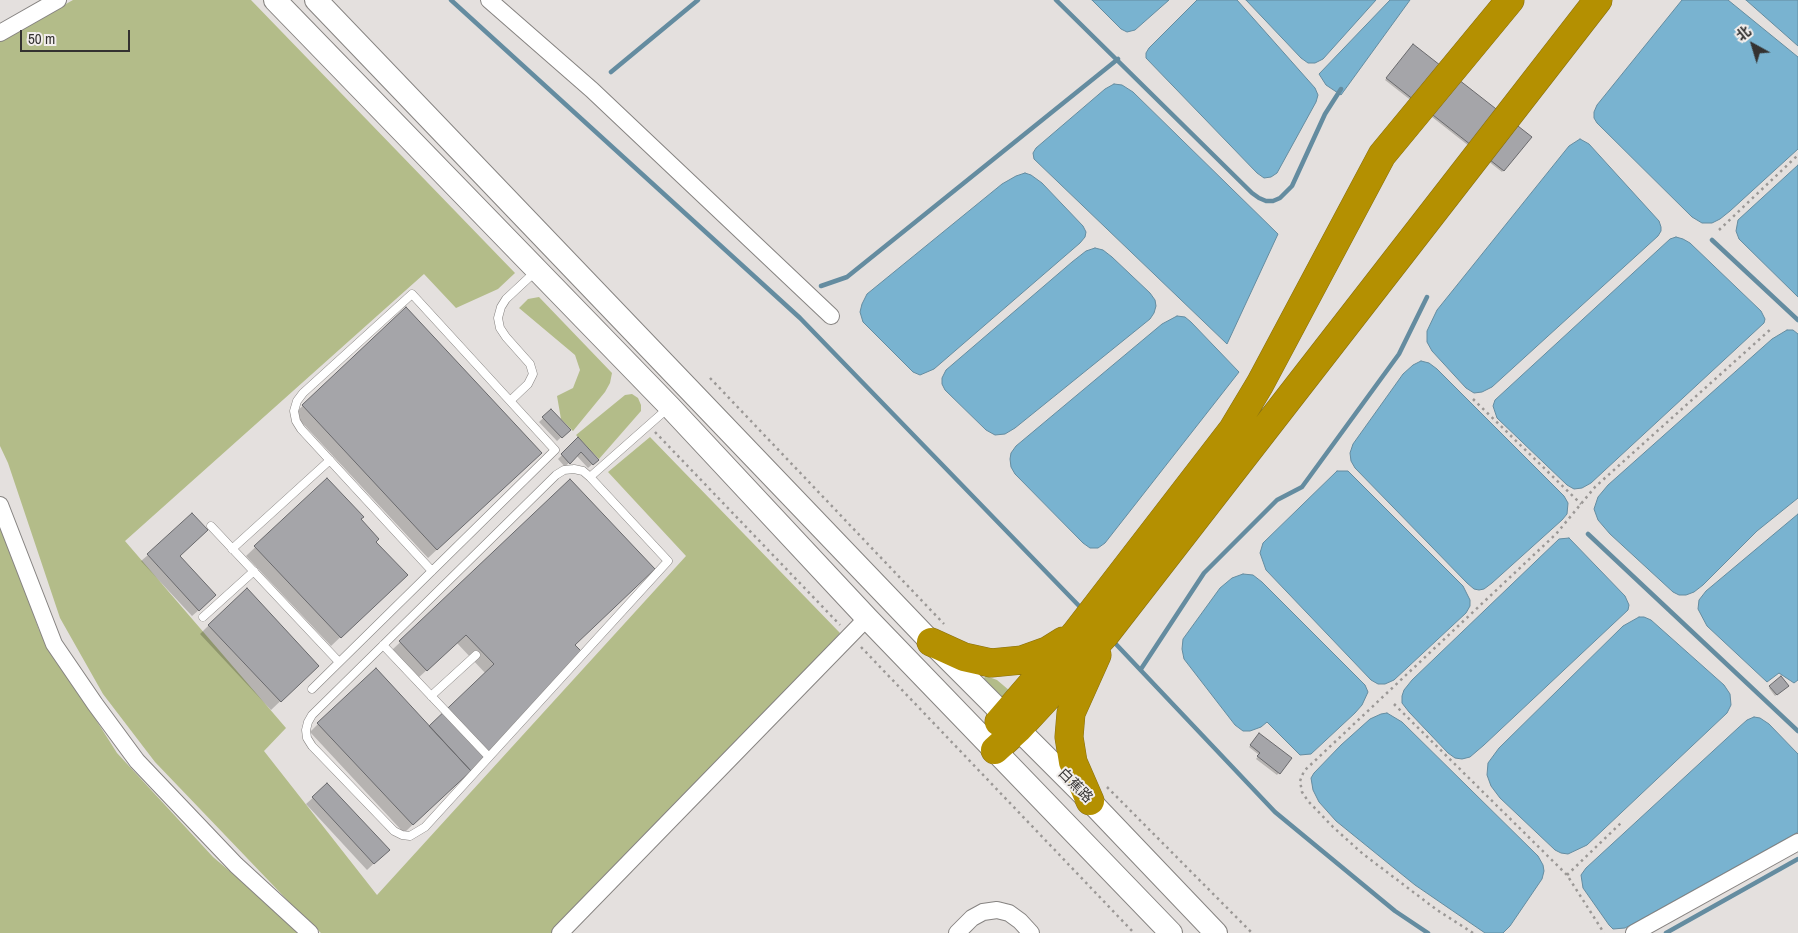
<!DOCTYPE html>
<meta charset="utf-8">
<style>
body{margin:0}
#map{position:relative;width:1798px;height:933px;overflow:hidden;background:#e4e0de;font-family:"Archivo Narrow","Noto Sans SC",sans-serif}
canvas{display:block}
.north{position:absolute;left:1728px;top:20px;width:50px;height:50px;-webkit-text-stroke:4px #f1edeb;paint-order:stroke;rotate:321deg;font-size:14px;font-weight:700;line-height:20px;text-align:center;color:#343231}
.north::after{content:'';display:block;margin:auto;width:18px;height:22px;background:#343231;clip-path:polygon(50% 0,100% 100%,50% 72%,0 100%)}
.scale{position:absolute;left:20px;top:30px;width:110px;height:22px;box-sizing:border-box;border:2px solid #343231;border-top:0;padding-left:6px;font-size:15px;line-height:18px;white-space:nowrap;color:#343231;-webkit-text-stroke:4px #f1edeb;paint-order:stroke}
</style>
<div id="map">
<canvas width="1798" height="933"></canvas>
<div class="north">北</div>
<div class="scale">50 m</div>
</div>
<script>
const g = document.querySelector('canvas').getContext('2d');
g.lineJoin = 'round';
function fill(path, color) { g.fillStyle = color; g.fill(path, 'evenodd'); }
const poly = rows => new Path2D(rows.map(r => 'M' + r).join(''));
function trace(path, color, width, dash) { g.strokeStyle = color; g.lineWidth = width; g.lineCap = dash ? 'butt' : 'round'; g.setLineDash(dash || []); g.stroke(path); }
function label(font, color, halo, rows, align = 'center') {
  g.font = font + ' "Archivo Narrow","Noto Sans SC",sans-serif'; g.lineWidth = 4; g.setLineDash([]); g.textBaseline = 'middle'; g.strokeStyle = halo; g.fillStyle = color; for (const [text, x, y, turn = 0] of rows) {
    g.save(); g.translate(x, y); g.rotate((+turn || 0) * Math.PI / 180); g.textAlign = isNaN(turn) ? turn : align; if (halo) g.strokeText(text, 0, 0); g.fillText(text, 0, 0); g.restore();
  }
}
fill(poly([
 [73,0,251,0,515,273,498,289,456,308,424,274,125,541,286,728,264,751,377,895,686,556,608,472,650,437,840,633,799,678,558,933,321,933,292,905,155,762,103,694,60,618,8,463,0,446,0,41],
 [539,297,612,373,610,383,605,392,573,431,561,419,557,396,573,388,580,370,575,355,519,308,528,299],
 [632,394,638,398,641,405,641,411,599,459,576,435,625,395],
 [0,519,39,630,117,753,213,857,303,933,0,933],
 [986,676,997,680,1010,691,1001,700,982,680]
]), '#b3bc89');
const water = poly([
 [1092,0,1169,0,1135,30,1127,32,1121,29,1092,0],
 [1197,0,1237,0,1315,88,1318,95,1316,102,1277,173,1271,177,1264,178,1257,173,1146,58,1146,53,1149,48,1197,0],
 [1246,0,1376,0,1323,59,1315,63,1308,63,1301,58,1246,0],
 [1390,0,1410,0,1341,95,1326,85,1319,74,1390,0],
 [1682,0,1728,0,1798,57,1798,149,1730,211,1720,219,1712,223,1702,223,1692,217,1597,123,1594,118,1594,112,1597,105,1682,0],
 [1746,0,1798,0,1798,46,1746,0],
 [1114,84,1122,85,1133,92,1278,234,1227,344,1034,159,1033,153,1036,148,1105,89,1114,84],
 [1580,139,1589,144,1659,221,1661,227,1661,231,1658,236,1492,387,1482,392,1474,393,1466,388,1432,351,1427,342,1427,331,1437,310,1569,146,1580,139],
 [1798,165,1798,297,1739,239,1736,231,1738,220,1798,165],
 [1025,173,1031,175,1042,183,1083,226,1086,232,1085,237,1080,243,934,369,920,375,913,372,863,322,860,312,862,304,867,294,1002,184,1016,176,1025,173],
 [1676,237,1683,239,1690,243,1761,311,1765,319,1764,323,1591,483,1582,488,1574,489,1567,485,1497,418,1493,406,1495,400,1670,239,1676,237],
 [1095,248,1103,250,1112,257,1150,293,1155,300,1156,306,1154,313,1150,319,1015,428,1005,434,995,435,986,430,945,390,942,384,942,378,946,370,1072,262,1086,251,1095,248],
 [1177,316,1185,317,1191,322,1239,372,1105,543,1098,548,1090,548,1083,543,1015,474,1011,467,1010,459,1011,453,1016,446,1162,324,1177,316],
 [1787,330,1793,330,1798,334,1798,498,1757,531,1703,585,1694,592,1686,595,1679,595,1673,592,1610,534,1598,520,1594,509,1598,497,1608,485,1772,339,1787,330],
 [1421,361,1429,363,1437,369,1564,496,1568,503,1567,514,1562,520,1492,583,1484,589,1479,590,1474,589,1467,583,1355,468,1351,461,1350,453,1353,444,1403,374,1413,365,1421,361],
 [1337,471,1348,471,1463,586,1470,600,1470,606,1466,613,1394,680,1385,684,1378,684,1371,680,1266,570,1260,553,1263,543,1337,471],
 [1798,514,1798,680,1794,683,1779,673,1767,682,1707,626,1698,609,1699,600,1706,591,1798,514],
 [1569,538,1625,596,1629,605,1628,610,1484,745,1470,757,1462,759,1455,758,1448,753,1409,712,1402,703,1402,696,1404,690,1412,680,1559,539,1569,538],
 [1243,574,1253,575,1262,582,1365,685,1368,692,1362,705,1355,713,1311,754,1300,755,1267,722,1261,727,1250,731,1243,731,1235,725,1184,659,1182,649,1183,639,1220,588,1232,578,1243,574],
 [1639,617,1644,617,1651,620,1724,685,1730,694,1731,705,1727,713,1587,845,1568,854,1561,853,1555,850,1500,798,1491,786,1487,775,1488,763,1499,748,1623,626,1639,617],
 [1387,713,1402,722,1538,856,1543,865,1544,871,1542,879,1510,926,1503,933,1485,933,1415,885,1336,821,1319,802,1313,790,1311,778,1314,773,1341,745,1370,719,1381,714,1387,713],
 [1754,717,1760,718,1769,724,1798,754,1798,832,1625,928,1613,929,1609,925,1583,888,1581,875,1586,868,1738,728,1747,720,1754,717]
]);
fill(water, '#79b3d0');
trace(water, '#648ca0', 1);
fill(poly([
 [1413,46,1530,137,1502,172,1385,80],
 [406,309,532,461,428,558,294,414],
 [551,411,569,430,557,441,539,422],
 [578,439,597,460,588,468,576,455,565,467,558,459],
 [327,479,360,519,374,542,397,584,331,646,246,556],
 [570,481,573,645,487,754,404,833,310,732,318,724,429,728,486,674,457,643,418,678,392,650],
 [148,555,208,602,192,616,141,561],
 [209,625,309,674,271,710,200,634],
 [1781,678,1788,686,1775,696,1769,688],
 [1259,735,1290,759,1277,775,1256,759,1259,755,1249,747],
 [327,785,388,850,367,870,306,804]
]), '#0003');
trace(poly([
 [451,0,800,318,1083,610],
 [1056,0,1252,193,1259,198,1266,201,1273,201,1280,198,1292,186,1325,114,1341,89],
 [611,72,698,0],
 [1712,240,1798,320],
 [821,286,847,277,1118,59],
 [1588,534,1798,731],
 [1113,641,1275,812,1395,911,1428,933],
 [1141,669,1204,573,1277,500,1302,487,1399,354,1427,297],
 [1666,933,1798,859]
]), '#648ca0', 4.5);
const building = poly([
 [1413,44,1532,137,1504,171,1386,78,1413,44],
 [406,307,542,453,437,550,302,405,406,307],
 [551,409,571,430,562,438,542,417,551,409],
 [578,437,599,460,593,465,581,452,570,464,561,454,578,437],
 [327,478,364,517,361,519,379,539,376,542,408,575,341,638,254,546,327,478],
 [570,479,655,569,575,645,581,651,497,746,471,771,429,726,494,664,466,635,427,671,399,641,570,479],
 [192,513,208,530,180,556,216,595,199,611,147,554,192,513],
 [247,588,319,666,281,702,208,625,247,588],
 [376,668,471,771,413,825,317,723,376,668],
 [1781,676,1789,686,1777,695,1769,686,1781,676],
 [1259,733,1292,758,1280,774,1257,756,1260,753,1250,745,1259,733],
 [327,783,390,850,374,864,312,797,327,783]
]);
fill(building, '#a5a5a9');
trace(building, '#69696c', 1);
const service = poly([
 [510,401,528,384,533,374,530,364,506,337,500,328,498,318,501,307,506,299,536,271],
 [574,469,583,471,590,477,668,561,425,827,410,836,402,835,394,831,312,746,307,738,306,730,308,722,312,715,556,475,564,470,574,469],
 [590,477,667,409],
 [211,526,339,662],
 [232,549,330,460],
 [203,617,254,571],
 [383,645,489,757],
 [312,689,555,450,412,294,303,393,297,401,294,411,296,421,301,429,432,571],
 [431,696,476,655]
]);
const minor = poly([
 [489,0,592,90,831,316],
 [0,33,58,0],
 [0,505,54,644,95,704,137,761,236,865,310,933],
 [560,933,867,618],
 [957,933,972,918,983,912,997,910,1009,913,1020,921,1031,933],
 [1634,933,1798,842]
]);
const secondary = poly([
 [275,0,670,407,867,618,1171,933],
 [316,0,931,642,1090,801,1216,933]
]);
const motorway = poly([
 [931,642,964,657,991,663,1022,660,1047,651,1063,641],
 [999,722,1075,634,1233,429,1260,384,1382,155,1510,0],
 [995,750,1018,729,1105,635,1598,0],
 [1090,801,1073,762,1069,737,1071,713,1097,655]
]);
trace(service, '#868381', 9);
trace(minor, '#868381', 18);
trace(secondary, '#868381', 24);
trace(motorway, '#876f12', 29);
trace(poly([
 [1719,230,1798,155],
 [710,378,944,624],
 [1473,399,1581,504],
 [655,432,840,625],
 [861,647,1134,933],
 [1394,704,1567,875,1604,933],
 [1107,787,1252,933],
 [1567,875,1622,822],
 [1473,933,1437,910,1363,854,1333,827,1308,801,1302,792,1300,781,1304,771,1556,534,1595,487,1772,328]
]), '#9b9896', 2.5, [2.5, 4]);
trace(service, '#fff', 8);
trace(minor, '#fff', 16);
trace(secondary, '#fff', 22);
trace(motorway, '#b49001', 28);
label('14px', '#343231', '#f1edeb', [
 ["白蕉路",1075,786,45]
]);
</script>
